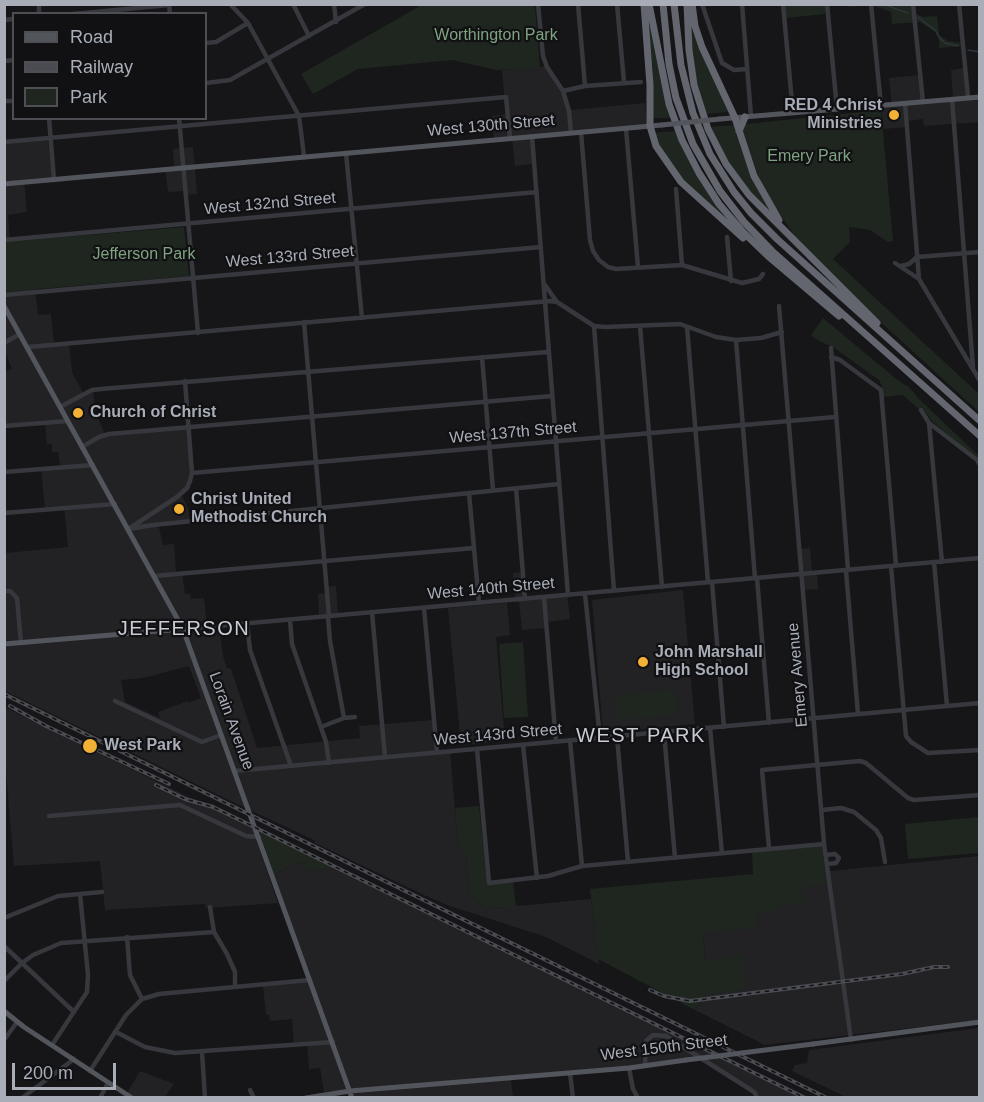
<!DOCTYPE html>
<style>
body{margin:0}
#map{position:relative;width:984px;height:1102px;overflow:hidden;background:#161618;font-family:Helvetica,sans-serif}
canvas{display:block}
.frame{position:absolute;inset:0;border:6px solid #a8adb8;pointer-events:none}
.legend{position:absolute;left:12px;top:12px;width:195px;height:108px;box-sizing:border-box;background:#111113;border:2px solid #4d4f55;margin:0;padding:8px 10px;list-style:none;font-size:18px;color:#a8adb8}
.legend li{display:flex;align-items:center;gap:12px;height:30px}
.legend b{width:30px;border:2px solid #4d4f55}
.scale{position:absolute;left:12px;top:1063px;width:104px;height:27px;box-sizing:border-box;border:3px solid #a8adb8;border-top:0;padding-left:8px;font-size:18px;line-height:21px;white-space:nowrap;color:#a8adb8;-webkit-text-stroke:4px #111113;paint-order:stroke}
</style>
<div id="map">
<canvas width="984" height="1102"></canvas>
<div class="frame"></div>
<ul class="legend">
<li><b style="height:8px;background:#53555c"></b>Road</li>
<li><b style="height:8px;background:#4a4c52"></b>Railway</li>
<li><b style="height:16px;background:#1e261f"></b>Park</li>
</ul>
<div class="scale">200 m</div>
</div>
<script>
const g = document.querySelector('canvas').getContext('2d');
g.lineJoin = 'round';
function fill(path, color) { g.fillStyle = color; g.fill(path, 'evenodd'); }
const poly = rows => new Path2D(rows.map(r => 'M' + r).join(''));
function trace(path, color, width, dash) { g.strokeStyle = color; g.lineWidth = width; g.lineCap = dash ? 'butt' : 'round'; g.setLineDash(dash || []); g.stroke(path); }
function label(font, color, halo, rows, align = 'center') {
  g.font = font + ' Helvetica,sans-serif'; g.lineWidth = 4.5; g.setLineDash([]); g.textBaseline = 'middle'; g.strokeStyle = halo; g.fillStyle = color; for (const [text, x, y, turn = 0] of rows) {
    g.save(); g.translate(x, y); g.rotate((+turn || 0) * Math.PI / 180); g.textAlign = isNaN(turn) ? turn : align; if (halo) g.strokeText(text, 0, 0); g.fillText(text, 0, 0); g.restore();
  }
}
fill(poly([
 [549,66,570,110,645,103,647,129,532,137,534,164,515,166,512,137,494,138,492,116,506,114,502,70],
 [964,68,967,98,979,98,979,122,924,126,923,119,908,121,909,127,883,129,881,107,892,106,889,78,921,75,924,100,953,97,951,70],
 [48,140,52,178,24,181,27,212,8,215,10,242,5,242,5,144],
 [193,147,197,194,185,195,184,191,168,192,165,168,174,167,173,149],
 [35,289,38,315,51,314,54,344,69,343,72,372,83,393,93,389,96,414,106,436,187,428,191,472,186,487,180,492,188,508,190,520,158,523,163,545,174,544,176,572,182,572,185,594,190,594,191,599,204,598,207,625,219,625,223,656,227,668,231,669,257,748,360,738,359,726,433,720,436,751,450,750,458,846,466,854,469,894,485,908,496,908,591,899,599,964,546,937,447,905,424,895,315,843,314,840,239,805,5,691,5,553,68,547,64,507,45,508,41,468,60,466,58,452,52,452,52,444,47,444,45,422,5,425,5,372,12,369,5,351,5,292],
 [189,666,201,698,189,703,188,701,158,712,160,718,125,702,121,680,143,678],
 [810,548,812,572,817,572,818,589,804,590,800,549],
 [524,572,527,597,567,594,570,619,547,622,547,628,522,630,519,602,515,602,513,573],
 [336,586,338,614,319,616,318,594,325,593,325,587],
 [683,590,695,724,603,733,592,600],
 [507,603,510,635,496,637,505,741,461,745,448,608],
 [4,707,252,828,278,903,206,908,205,904,105,910,100,861,14,866,5,759],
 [979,856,979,1020,765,1045,695,1010,708,992,703,933,753,874,825,868,831,871],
 [306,862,307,871,339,868,809,1097,755,1097,754,1093,701,1059,511,1080,513,1097,351,1097,348,1090,324,1092,320,1068,309,1069,307,1043,294,1044,292,1019,270,1021,269,1015,266,1015,263,986,312,982,274,875,292,864],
 [979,1028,979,1097,846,1097,792,1071,795,1065,807,1063,809,1050],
 [140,1071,174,1084,165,1097,135,1097,127,1093]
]), '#222225');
fill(poly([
 [890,4,911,5,912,13,924,17,937,16,939,35,948,41,962,43,962,46,939,48,939,40,935,32,920,22,892,24,891,12,872,5,849,7,849,5],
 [462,5,535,5,540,68,496,70,452,60,358,69,313,94,301,74,420,6],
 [690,5,692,24,728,112,705,114,693,68],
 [785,5,825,5,825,14,786,18],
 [647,12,662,86,671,118,652,118,653,69,648,31],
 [881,110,893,241,888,242,870,230,849,227,850,242,833,259,979,394,979,412,873,315,794,235,762,186,742,133,745,124],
 [734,125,754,182,769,209,767,210,748,192,725,158,710,127],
 [675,131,701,183,736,229,694,193,670,166,653,133],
 [184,227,189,276,5,292,5,242],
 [823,318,900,382,909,387,920,400,979,456,979,461,932,421,922,407,919,409,903,395,883,397,882,386,879,380,833,347,819,341,811,335],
 [523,642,528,717,504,718,499,644],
 [675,690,677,715,617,720,615,695],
 [479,806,487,884,513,881,516,907,485,908,469,894,466,854,458,846,455,808],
 [979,817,979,853,908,859,905,824],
 [258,828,339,868,307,871,305,862,292,864,274,875],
 [822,846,827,884,802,888,804,903,775,907,775,911,755,913,755,928,703,933,705,960,743,956,745,989,706,995,695,1010,598,959,590,889,753,874,752,852]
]), '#1e261f');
trace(poly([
 [882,4,908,13],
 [918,17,936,31,939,37,945,43,958,46],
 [968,50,980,52]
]), '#2c353c', 1.5);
trace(poly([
 [39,4,39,14],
 [169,4,170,14],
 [230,4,248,23,299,116,304,156],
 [293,4,309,36],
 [334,4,336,22],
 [538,4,543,56,547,67,563,91,569,111,571,133],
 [578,4,585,86],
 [617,4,624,82],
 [702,4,722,63,734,70,747,69],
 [742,4,751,116],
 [783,4,793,113],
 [827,4,837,109],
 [871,4,881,106],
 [913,4,923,102],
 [959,4,968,97],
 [73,14,169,5],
 [4,20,14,19],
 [206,43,216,42,248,23],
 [4,61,14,60],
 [206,83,230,80,365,4],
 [563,91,585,86,641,82],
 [952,99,973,367],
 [4,101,14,101],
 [905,103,919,279],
 [49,118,54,180],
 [179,118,198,333],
 [626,129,638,267],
 [581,132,590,240,593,251,599,260,608,267,616,269,682,265,742,283,759,279,763,274],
 [532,136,568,595],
 [4,142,506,97,510,138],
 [346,153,362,318],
 [676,189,682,265],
 [727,237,731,281],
 [4,240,537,192],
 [895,263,919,279,980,381],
 [901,266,909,264,917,257,980,252],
 [545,285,557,302],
 [4,295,541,247],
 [779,306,824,844,851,1040],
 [304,322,329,616],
 [594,326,614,591],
 [640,326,662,587],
 [687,327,708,582],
 [736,340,755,578],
 [4,343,20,334],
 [28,347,550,301,557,302,594,326,605,327,680,324,716,337,736,340,761,338,782,332],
 [831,348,848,570],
 [482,357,493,490],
 [831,357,840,360,881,390,896,565],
 [60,407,92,390,101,389,548,352],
 [921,410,929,423,977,460,980,465],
 [929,423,942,562],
 [4,426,68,421],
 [82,447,99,437,109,434,552,396],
 [4,472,93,465],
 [192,473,835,417],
 [516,488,525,599],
 [469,493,479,603],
 [4,513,115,504],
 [130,528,177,497,187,488,190,481,192,473,185,381],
 [128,529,153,525,559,484],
 [934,562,947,706],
 [891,566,906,736,911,742,928,753,980,750],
 [846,571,858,714],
 [154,576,474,548],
 [757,578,769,723],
 [712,582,724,727],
 [4,591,10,591,17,598,21,643],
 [585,594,600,738],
 [544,597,556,742],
 [424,608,437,753],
 [372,612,385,757],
 [328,617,330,641,344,718],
 [290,620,292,644,326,742,329,763],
 [247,624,250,650,291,766],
 [183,629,980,558],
 [115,701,202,742,221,735],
 [321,727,344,718,355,717],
 [710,728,722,853],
 [664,733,675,858],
 [617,737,628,862],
 [570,740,582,866],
 [523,745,537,878],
 [477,749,489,883,548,876,582,866,824,844],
 [234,771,980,703],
 [822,810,841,808,854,812,876,830,881,838,885,862],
 [49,816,180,805,246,836,259,837],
 [769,848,762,770,860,761,866,763,908,798,914,800,980,795],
 [826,855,835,854,839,858,836,863,827,864],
 [210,907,214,932,227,954,235,972,235,987],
 [4,918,58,896,102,892],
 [127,937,130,975,142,999],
 [4,946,74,1012],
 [4,981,22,963,33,955,61,943,214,932],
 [116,1032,145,1047,175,1053,333,1042],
 [4,1040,17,1022],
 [52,1045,87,992,88,975,80,894],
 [202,1052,205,1098],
 [645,1066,646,1041,653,1035,666,1036,751,1090,755,1093,757,1098],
 [629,1068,633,1089,638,1098],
 [90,1071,126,1015,142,999,159,994,310,980],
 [570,1073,573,1098],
 [250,1090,254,1098],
 [22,1098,74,1059],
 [100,1098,108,1083]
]), '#37383d', 4.5);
trace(poly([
 [720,119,980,97],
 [4,184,662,125],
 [4,306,183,629,352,1098],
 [4,644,183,629],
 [4,1011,24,1027,132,1098],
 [813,1044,980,1022],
 [306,1098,350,1091,629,1068,686,1060]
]), '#53555c', 5);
trace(poly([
 [644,4,650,85,650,126,656,146,681,182,743,238],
 [649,4,669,104,682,140,699,173,719,204,743,232,768,256,839,316],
 [663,4,669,64,676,98,693,144,720,191,744,222,772,251,980,436],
 [674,4,681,65,693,113,710,154,734,192,751,213,777,239,980,421],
 [687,4,689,50,694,85,708,129,726,164,749,195,877,323],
 [692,4,695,26,702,47,735,118,754,176,779,220],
 [739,131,745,117]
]), '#63666e', 7);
const rail = poly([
 [4,694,827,1098],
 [10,706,46,726,169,784],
 [156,785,185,799,213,807,246,823,805,1098],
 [650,990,664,996,690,1001,902,974,934,967,948,967]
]);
trace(rail, '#4a4c52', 4);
trace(rail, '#111113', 1.5, [4.5]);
trace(poly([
 [662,125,720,119],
 [686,1060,813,1044]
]), '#53555c', 5);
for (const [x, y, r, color] of [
 [894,115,6,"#f2b134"],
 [78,413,6,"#f2b134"],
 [179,509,6,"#f2b134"],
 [643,662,6,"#f2b134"],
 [90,746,8,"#f2b134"]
]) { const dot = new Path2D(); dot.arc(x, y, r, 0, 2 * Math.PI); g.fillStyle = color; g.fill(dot); trace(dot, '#111113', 2); }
label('16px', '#7fa381', '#111113', [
 ["Worthington Park",496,36],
 ["Emery Park",809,157],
 ["Jefferson Park",144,255]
]);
label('bold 16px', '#a8adb8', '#111113', [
 ["RED 4 Christ",882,106,"right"],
 ["Ministries",882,124,"right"],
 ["Church of Christ",90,413],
 ["Christ United",191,500],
 ["Methodist Church",191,518],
 ["John Marshall",655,653],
 ["High School",655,671],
 ["West Park",104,746]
], 'left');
label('16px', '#a8adb8', '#111113', [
 ["West 130th Street",491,126,-5],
 ["West 132nd Street",270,204,-5],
 ["West 133rd Street",290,257,-5],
 ["West 137th Street",513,433,-5],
 ["West 140th Street",491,589,-5],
 ["Emery Avenue",798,675,-95],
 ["Lorain Avenue",231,721,70],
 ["West 143rd Street",498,735,-5],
 ["West 150th Street",664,1048,-7]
]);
g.letterSpacing = '1.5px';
label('20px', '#c9ccd4', '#111113', [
 ["JEFFERSON",184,629],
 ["WEST PARK",641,736]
]);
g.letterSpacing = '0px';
</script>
